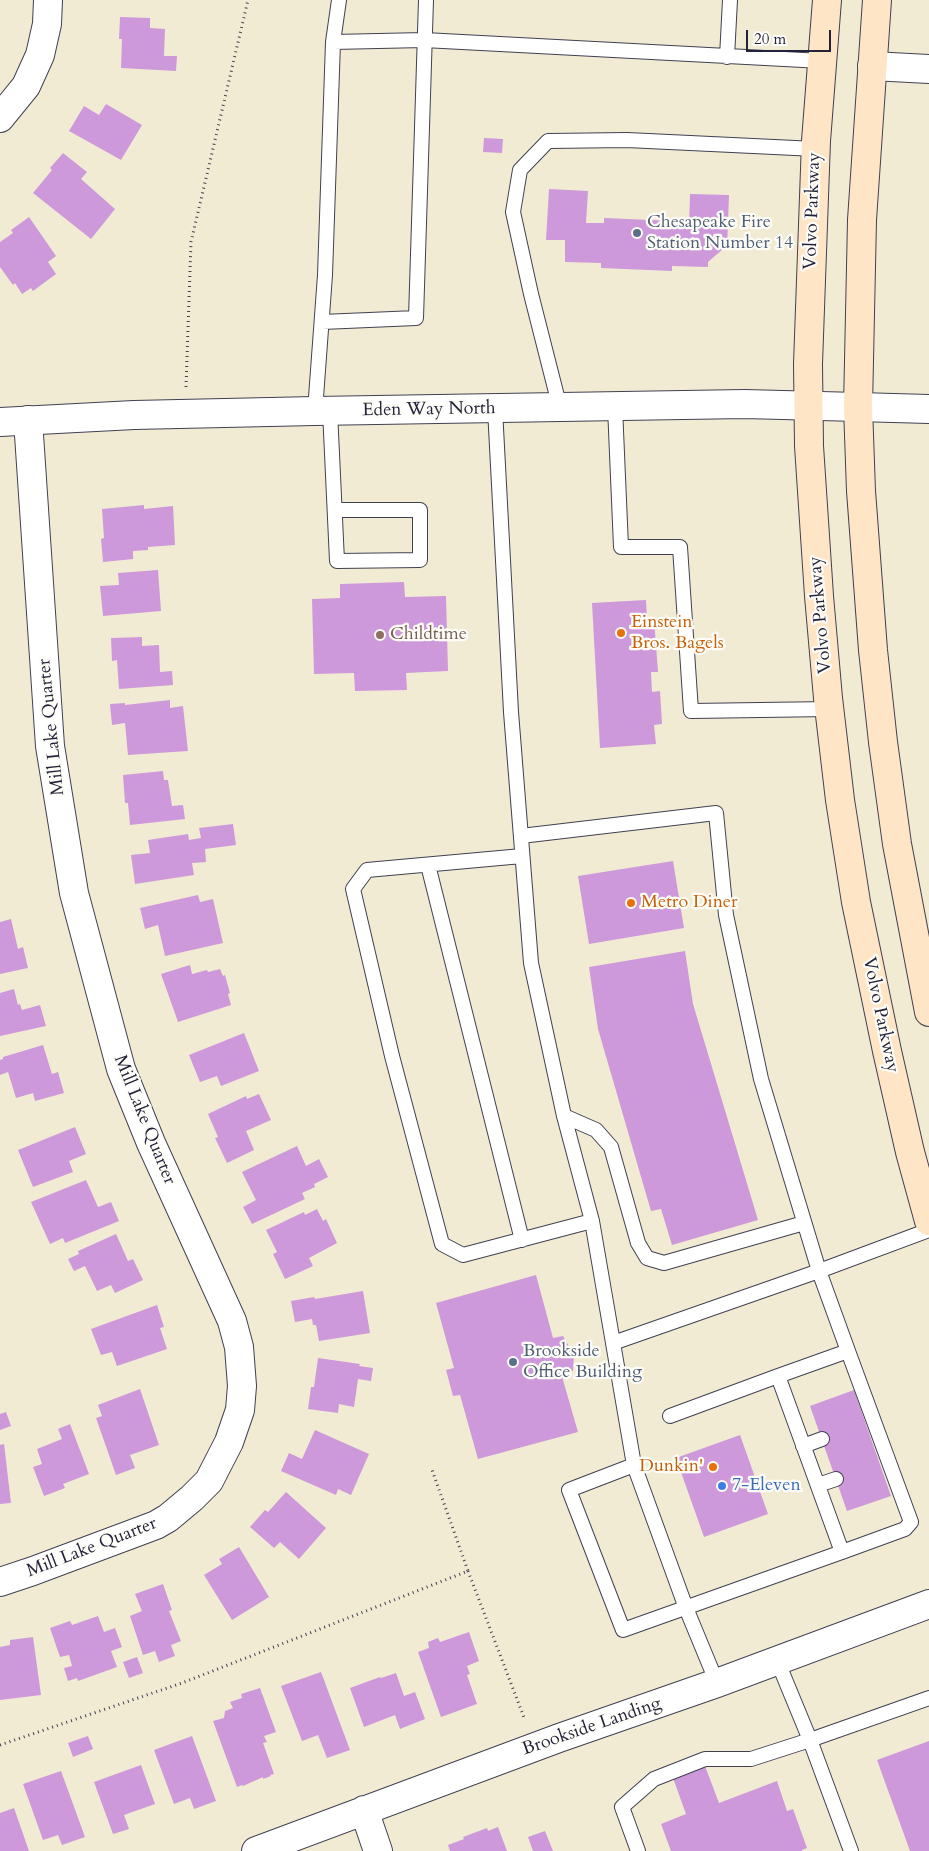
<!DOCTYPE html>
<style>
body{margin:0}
#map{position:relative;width:929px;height:1851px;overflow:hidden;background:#f1ebd4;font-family:Cardo,serif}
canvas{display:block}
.scale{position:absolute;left:746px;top:30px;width:85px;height:22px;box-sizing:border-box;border:2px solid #22223b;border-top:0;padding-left:6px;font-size:15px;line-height:18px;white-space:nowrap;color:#22223b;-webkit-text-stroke:4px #fdfcf7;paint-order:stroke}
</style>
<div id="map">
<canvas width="929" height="1851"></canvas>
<div class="scale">20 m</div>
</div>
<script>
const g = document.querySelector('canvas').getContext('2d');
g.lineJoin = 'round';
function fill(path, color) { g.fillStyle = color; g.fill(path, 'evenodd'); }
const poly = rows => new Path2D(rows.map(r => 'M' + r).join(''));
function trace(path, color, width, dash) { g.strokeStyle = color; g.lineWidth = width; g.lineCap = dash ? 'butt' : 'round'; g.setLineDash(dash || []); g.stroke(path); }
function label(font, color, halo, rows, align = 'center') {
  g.font = font + ' Cardo,serif'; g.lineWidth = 4.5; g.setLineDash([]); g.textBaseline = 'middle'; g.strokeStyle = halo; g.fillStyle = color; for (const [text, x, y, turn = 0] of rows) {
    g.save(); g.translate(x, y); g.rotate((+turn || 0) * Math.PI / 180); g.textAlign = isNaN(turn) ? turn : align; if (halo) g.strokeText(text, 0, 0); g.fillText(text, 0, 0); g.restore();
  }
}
fill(poly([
 [120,17,150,18,150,28,165,29,164,56,177,56,176,71,121,68,122,39,119,39],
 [106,104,142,125,121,160,69,131,84,106,99,115],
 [484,138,503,139,502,153,483,152],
 [63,153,87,172,81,179,115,209,91,239,33,193,52,170,50,168],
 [549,189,588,191,586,223,604,223,604,218,674,221,674,226,689,227,690,194,729,195,727,249,723,249,708,262,708,267,672,266,672,271,601,268,601,263,565,262,565,240,546,240],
 [29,217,56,256,48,262,56,274,33,291,31,288,22,294,15,283,13,285,0,267,0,242,13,233,11,230],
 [144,505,144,509,173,506,175,545,148,547,148,550,133,551,133,559,103,562,101,539,104,538,102,509],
 [158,570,161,611,103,616,100,586,119,585,118,573],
 [404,582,405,597,446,596,448,671,406,673,407,690,355,691,354,673,314,674,312,599,340,598,340,584],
 [646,600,647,620,654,619,658,672,651,672,652,692,660,691,662,724,654,725,656,744,600,748,592,603],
 [142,637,142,646,159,645,160,672,172,671,173,685,119,689,117,660,112,661,111,638],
 [170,700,170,708,183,706,188,751,128,755,125,723,112,725,110,704,125,703,125,705],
 [163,771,164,780,168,780,172,806,183,805,185,819,130,825,128,803,125,803,123,775],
 [233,824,236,845,205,849,206,862,192,863,194,875,135,884,131,855,150,853,148,840,188,834,189,840,201,838,199,828],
 [673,861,684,928,589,944,578,876],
 [198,895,200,902,213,899,223,943,165,956,158,925,145,929,140,908],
 [11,919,18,949,23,947,28,968,0,974,0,922],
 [685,951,693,1004,758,1220,672,1245,661,1209,651,1211,598,1029,589,967],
 [190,965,192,974,207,970,208,972,220,969,223,976,225,975,230,993,228,994,231,1005,178,1022,161,974],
 [14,989,18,1005,20,1004,22,1010,40,1005,46,1026,0,1036,0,993],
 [244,1033,259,1071,221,1086,217,1076,200,1082,189,1055],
 [43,1045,52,1074,58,1072,64,1093,35,1101,33,1093,16,1098,8,1072,0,1075,0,1060,3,1059,3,1057],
 [259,1094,271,1120,246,1131,254,1150,227,1163,215,1138,218,1137,208,1114,246,1096,247,1099],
 [75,1127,86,1154,69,1161,73,1172,33,1187,18,1150],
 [297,1146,306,1166,319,1159,328,1177,314,1184,315,1187,302,1193,305,1199,252,1224,243,1207,256,1200,242,1172],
 [86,1180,98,1207,111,1202,119,1221,65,1243,63,1238,50,1244,31,1202],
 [317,1209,323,1221,326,1219,337,1243,309,1258,313,1266,285,1279,273,1254,277,1252,266,1230,304,1212,305,1215],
 [116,1234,128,1261,133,1259,143,1280,115,1293,111,1285,97,1291,85,1266,74,1271,68,1259,79,1254,78,1251],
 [536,1275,553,1338,563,1336,574,1355,573,1371,561,1373,578,1432,478,1459,460,1395,453,1396,446,1370,454,1368,436,1303],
 [363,1291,370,1333,319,1341,316,1325,313,1325,312,1319,295,1322,291,1301,314,1297,315,1299],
 [157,1305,164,1327,160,1328,167,1349,117,1366,112,1352,101,1355,91,1329],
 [318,1358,360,1364,359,1366,373,1368,371,1381,358,1379,354,1407,339,1404,338,1413,308,1409,311,1387,314,1387],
 [140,1389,159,1445,130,1455,135,1468,116,1475,96,1418,102,1416,98,1405],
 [854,1390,891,1496,847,1511,810,1406],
 [6,1412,11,1426,0,1430,0,1414],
 [70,1424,89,1474,63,1484,65,1488,44,1496,33,1467,42,1464,37,1449,62,1439,58,1429],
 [315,1430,369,1454,351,1495,338,1489,336,1495,281,1471,289,1453,302,1459],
 [740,1435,768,1514,704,1537,676,1458],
 [4,1444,11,1503,0,1504,0,1445],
 [286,1492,326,1528,299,1559,280,1542,274,1548,250,1527,265,1510,268,1512],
 [239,1547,269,1597,232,1620,204,1575,222,1564,219,1559],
 [163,1584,172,1610,169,1611,181,1641,171,1645,175,1656,159,1662,155,1651,143,1655,130,1616,142,1611,135,1594],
 [98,1616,104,1632,115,1628,122,1647,111,1651,117,1667,78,1681,77,1678,68,1681,64,1668,72,1666,69,1655,60,1657,50,1628,70,1621,72,1625],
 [469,1632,479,1661,467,1666,470,1674,467,1675,477,1704,441,1717,418,1652,429,1648,428,1642,438,1638,440,1642],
 [33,1637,41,1695,0,1700,0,1647,10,1645,10,1640],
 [137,1657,143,1673,129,1678,123,1662],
 [321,1672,350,1750,327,1758,318,1735,302,1741,281,1686],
 [396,1673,404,1696,415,1692,425,1719,400,1729,395,1715,364,1727,350,1688,380,1677,381,1678],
 [260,1688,276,1732,264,1736,267,1742,263,1743,274,1774,270,1775,271,1776,263,1779,263,1777,243,1786,242,1785,237,1787,213,1721,224,1718,225,1711,233,1708,230,1702,242,1698,241,1694],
 [88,1736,93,1749,73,1757,68,1743],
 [192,1736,216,1801,194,1809,190,1798,174,1804,154,1750],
 [929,1741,929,1851,910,1851,877,1760],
 [141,1765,155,1804,124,1815,129,1829,113,1834,94,1782],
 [705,1766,719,1803,777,1781,787,1811,793,1809,807,1848,802,1850,802,1851,671,1851,661,1824,686,1814,673,1778],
 [61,1771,85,1837,62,1845,58,1835,43,1840,23,1784],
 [14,1808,29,1851,0,1851,0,1813],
 [498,1827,507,1851,450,1851,448,1845,464,1839,463,1837,487,1828,488,1831],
 [545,1831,553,1851,533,1851,528,1837]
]), '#cd99da');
const service = poly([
 [333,42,339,0],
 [727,57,730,0],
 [322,322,416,318,426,0],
 [615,407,621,547,680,547,691,711,830,709],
 [560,408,531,294,513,212,520,170,548,141,627,140,816,149],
 [495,409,511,712,531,963,564,1116,592,1221,634,1465,686,1608,717,1683],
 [315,411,325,275,333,42,424,40,822,61],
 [330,411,337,561,420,560,420,510,335,510],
 [521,836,716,813,726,915,761,1079,819,1271,848,1351,778,1376,842,1552,623,1630,569,1490,634,1465],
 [522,856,367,870,353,889,392,1056,442,1244,463,1255,592,1221],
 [428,865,522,1240],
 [564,1116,596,1130,611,1147,638,1243,647,1258,664,1263,804,1223],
 [613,1343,819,1271,929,1230],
 [670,1416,778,1376],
 [803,1446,822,1439],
 [818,1485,836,1479],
 [842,1552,905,1529,911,1522,848,1351],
 [777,1660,810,1740,851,1851],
 [638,1851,622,1807,654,1779,705,1759,751,1759,810,1740,929,1698]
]);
const minor = poly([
 [872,66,929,69],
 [0,118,26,86,40,55,47,24,48,0],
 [858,407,929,409],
 [0,1582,33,1571,156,1525,168,1518,192,1498,209,1481,229,1442,240,1410,242,1386,239,1347,232,1321,151,1143,121,1069,74,893,50,746,28,420],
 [364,1810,378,1851],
 [256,1851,559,1738,717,1683,929,1604]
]);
const tertiary = poly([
 [0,422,134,415,315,411,745,404,858,407]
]);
const secondary = poly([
 [827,0,816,141,808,364,809,446,819,596,828,698,840,800,856,902,887,1051,910,1152,929,1221],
 [877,0,862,220,858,407,861,491,873,650,883,742,897,844,929,1012]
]);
trace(service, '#414052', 16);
trace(minor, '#414052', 30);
trace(tertiary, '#414052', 30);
trace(secondary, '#414052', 30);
trace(poly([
 [186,387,191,242,248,0],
 [468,1571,525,1720],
 [0,1745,182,1683,468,1571,431,1467]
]), '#414052', 3, [1, 4]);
trace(service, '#fff', 14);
trace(minor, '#fff', 28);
trace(tertiary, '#fff', 28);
trace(secondary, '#fee5c5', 28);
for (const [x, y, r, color] of [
 [637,233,5,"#5c6f8a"],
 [621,633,5,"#e8710a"],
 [380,635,5,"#8d6e63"],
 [631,903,5,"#e8710a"],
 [513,1362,5,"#5c6f8a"],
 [713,1467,5,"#e8710a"],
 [722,1486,5,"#3f7fe0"]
]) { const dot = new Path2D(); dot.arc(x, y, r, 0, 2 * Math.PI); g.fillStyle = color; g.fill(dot); trace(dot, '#fdfcf7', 2); }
label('18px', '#22223b', '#fdfcf7', [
 ["Volvo Parkway",813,211,-88],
 ["Eden Way North",429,410,-1],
 ["Volvo Parkway",821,615,-95],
 ["Mill Lake Quarter",52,727,-96],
 ["Volvo Parkway",880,1015,78],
 ["Mill Lake Quarter",144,1120,68],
 ["Mill Lake Quarter",92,1548,-21],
 ["Brookside Landing",592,1727,-19]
]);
label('18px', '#4e5e75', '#fdfcf7', [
 ["Chesapeake Fire",647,223],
 ["Station Number 14",647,244],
 ["Brookside",523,1352],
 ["Office Building",523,1373]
], 'left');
label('18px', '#c56008', '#fdfcf7', [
 ["Einstein",631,623],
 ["Bros. Bagels",631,644],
 ["Metro Diner",641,903],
 ["Dunkin'",703,1467,"right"]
], 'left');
label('18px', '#785e54', '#fdfcf7', [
 ["Childtime",390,635]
], 'left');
label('18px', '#366cbe', '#fdfcf7', [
 ["7-Eleven",732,1486]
], 'left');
</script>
